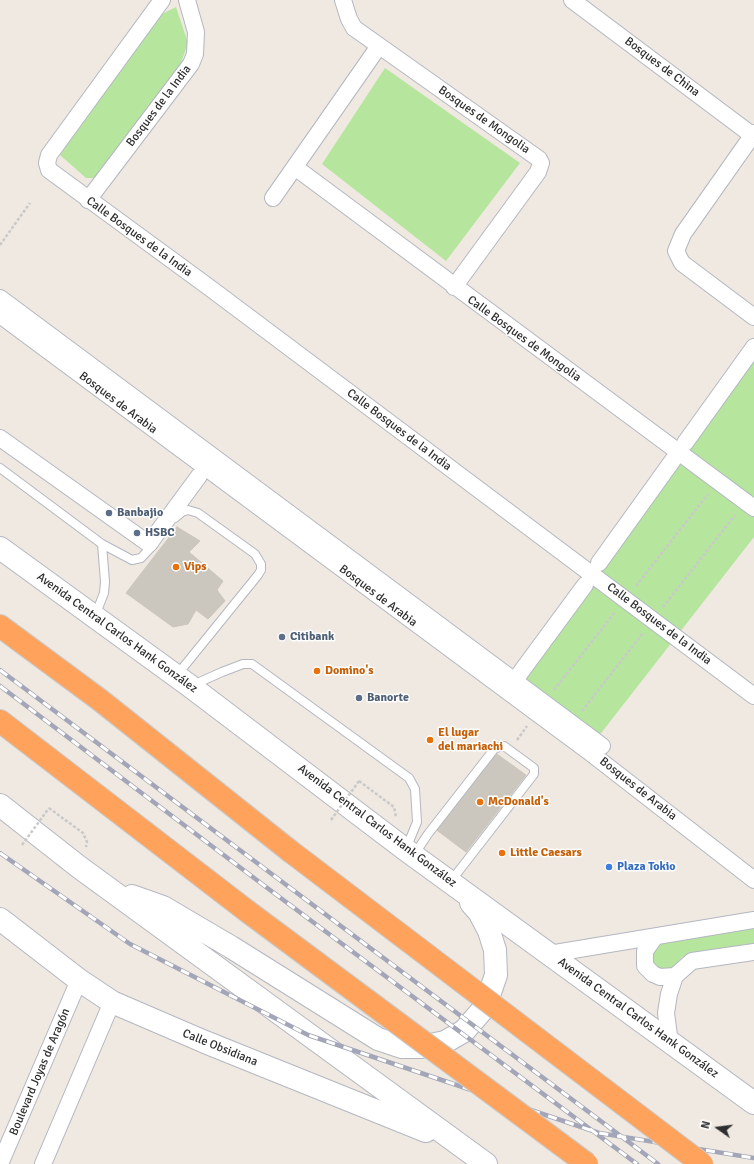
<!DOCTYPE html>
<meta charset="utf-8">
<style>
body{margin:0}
#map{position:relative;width:754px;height:1164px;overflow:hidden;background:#efe9e1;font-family:Signika,sans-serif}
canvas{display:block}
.north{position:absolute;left:698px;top:1108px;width:40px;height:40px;-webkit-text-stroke:3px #fff;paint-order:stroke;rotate:284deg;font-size:11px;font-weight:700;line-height:16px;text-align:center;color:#2e2e2e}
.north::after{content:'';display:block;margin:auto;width:14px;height:18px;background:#2e2e2e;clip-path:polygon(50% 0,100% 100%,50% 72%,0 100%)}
</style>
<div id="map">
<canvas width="754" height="1164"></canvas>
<div class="north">N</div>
</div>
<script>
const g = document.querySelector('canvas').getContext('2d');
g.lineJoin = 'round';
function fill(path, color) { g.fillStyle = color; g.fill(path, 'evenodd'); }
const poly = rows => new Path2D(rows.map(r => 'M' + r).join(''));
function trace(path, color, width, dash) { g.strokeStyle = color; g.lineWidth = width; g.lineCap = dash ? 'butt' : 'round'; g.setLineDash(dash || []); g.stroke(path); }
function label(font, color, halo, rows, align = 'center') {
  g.font = font + ' Signika,sans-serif'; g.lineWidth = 3; g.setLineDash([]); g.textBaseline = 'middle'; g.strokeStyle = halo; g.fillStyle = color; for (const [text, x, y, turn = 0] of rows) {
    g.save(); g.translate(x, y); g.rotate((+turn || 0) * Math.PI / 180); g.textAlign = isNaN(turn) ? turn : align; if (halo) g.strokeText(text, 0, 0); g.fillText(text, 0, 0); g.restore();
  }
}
fill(poly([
 [176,7,188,43,181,63,96,178,86,178,60,155,160,15],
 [385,68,520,163,446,261,322,164],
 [754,347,754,537,591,746,510,688],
 [754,927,754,945,682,957,669,973,649,967,653,944]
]), '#b6e59e');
const building = poly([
 [177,527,200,541,189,552,223,581,217,590,225,601,208,619,196,610,188,624,173,627,126,593,177,527],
 [494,752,526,775,466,852,434,828,494,752]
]);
fill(building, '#cbc7bf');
trace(building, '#cbc5ba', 1);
const lane = poly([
 [0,468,102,544,105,582,104,593,95,616],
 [175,518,182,512,188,510,198,513,255,554,261,564,261,570,258,575,177,675],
 [102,544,132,560,141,558,154,544],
 [193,685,222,672,243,664,252,664,409,778,415,789,417,822,406,849],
 [414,855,428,834,495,748,504,746,534,768,534,774,451,881]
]);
const street = poly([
 [162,0,49,155,47,163,49,170,210,288,754,696],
 [343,0,349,19,354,28,539,159,541,163,538,172,454,287],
 [572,0,752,135],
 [754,133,683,234,676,251,682,263,754,317],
 [296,168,754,508],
 [273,198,379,46],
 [88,200,191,64,195,54,196,32,187,0],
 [0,298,602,746],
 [0,315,588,751,754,880],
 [0,438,149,544,199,476],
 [685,443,754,347],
 [599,563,673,460],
 [515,680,585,585],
 [655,937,645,951,645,966,653,974,660,977,675,976],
 [549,954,754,920],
 [670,1043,666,1013,669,994,675,976,692,961,754,952],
 [0,1164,79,980],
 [43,1164,112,1002]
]);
const secondary = poly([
 [0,548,190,686,406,850,754,1103],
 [0,805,79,867,486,1164],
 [132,896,163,907,231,947,378,1039,402,1047,421,1047,445,1042,464,1031,485,1007,496,975,495,950,489,931,479,912,471,903],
 [0,919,79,980,112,1002,205,1042,426,1131]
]);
const highway = poly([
 [0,626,100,700,290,851],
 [0,721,247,911]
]);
trace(lane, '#b4b7c1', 10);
trace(street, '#b4b7c1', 18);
trace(secondary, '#b4b7c1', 24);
trace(highway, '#c9c9c9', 24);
trace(poly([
 [0,245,30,203],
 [636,586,708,494],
 [663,607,735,515],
 [554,690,615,612],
 [582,711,643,633],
 [517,740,527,726],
 [359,781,394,807,396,817],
 [49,808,83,833,87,842,86,847]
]), '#c9c9c9', 2.5, [3, 2]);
trace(lane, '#fff', 8);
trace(street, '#fff', 16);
trace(secondary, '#fff', 22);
trace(highway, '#ffa35c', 22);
const rail = poly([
 [0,670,658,1164],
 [0,686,266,887,637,1164],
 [0,853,130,944,308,1035,599,1133,754,1158]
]);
trace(rail, '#a3a6b8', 4.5);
trace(rail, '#fff', 3, [9]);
const highwayBridge = poly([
 [290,851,702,1164],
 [247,911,587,1164]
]);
trace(highwayBridge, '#c9c9c9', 24, []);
trace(poly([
 [331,820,359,781],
 [22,845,49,808]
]), '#c9c9c9', 2.5, [3, 2]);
trace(highwayBridge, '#ffa35c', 22);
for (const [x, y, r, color] of [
 [109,513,4,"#5c6f8a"],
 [137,533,4,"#5c6f8a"],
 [176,567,4,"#e8710a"],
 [282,637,4,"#5c6f8a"],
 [317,671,4,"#e8710a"],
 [359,698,4,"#5c6f8a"],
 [430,740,4,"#e8710a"],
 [480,802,4,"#e8710a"],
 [502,853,4,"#e8710a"],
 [609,867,4,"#3f7fe0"]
]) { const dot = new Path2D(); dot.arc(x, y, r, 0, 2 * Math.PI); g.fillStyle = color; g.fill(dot); trace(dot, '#fff', 1.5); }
label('12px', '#2e2e2e', '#fff', [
 ["Bosques de China",662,67,37],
 ["Bosques de la India",159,106,-53],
 ["Bosques de Mongolia",484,120,35],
 ["Calle Bosques de la India",139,237,36],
 ["Calle Bosques de Mongolia",524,339,36],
 ["Bosques de Arabia",118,403,37],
 ["Calle Bosques de la India",399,430,37],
 ["Bosques de Arabia",378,596,37],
 ["Calle Bosques de la India",659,624,37],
 ["Avenida Central Carlos Hank González",117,633,36],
 ["Bosques de Arabia",638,789,38],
 ["Avenida Central Carlos Hank González",377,826,37],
 ["Avenida Central Carlos Hank González",638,1018,36],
 ["Calle Obsidiana",220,1048,22],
 ["Boulevard Joyas de Aragón",40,1072,-67]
]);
label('bold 12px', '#4e5e75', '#fff', [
 ["Banbajio",117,513],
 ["HSBC",145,533],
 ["Citibank",290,637],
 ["Banorte",367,698]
], 'left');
label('bold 12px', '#c56008', '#fff', [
 ["Vips",184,567],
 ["Domino's",325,671],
 ["El lugar",438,733],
 ["del mariachi",438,747],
 ["McDonald's",488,802],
 ["Little Caesars",510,853]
], 'left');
label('bold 12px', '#366cbe', '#fff', [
 ["Plaza Tokio",617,867]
], 'left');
</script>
